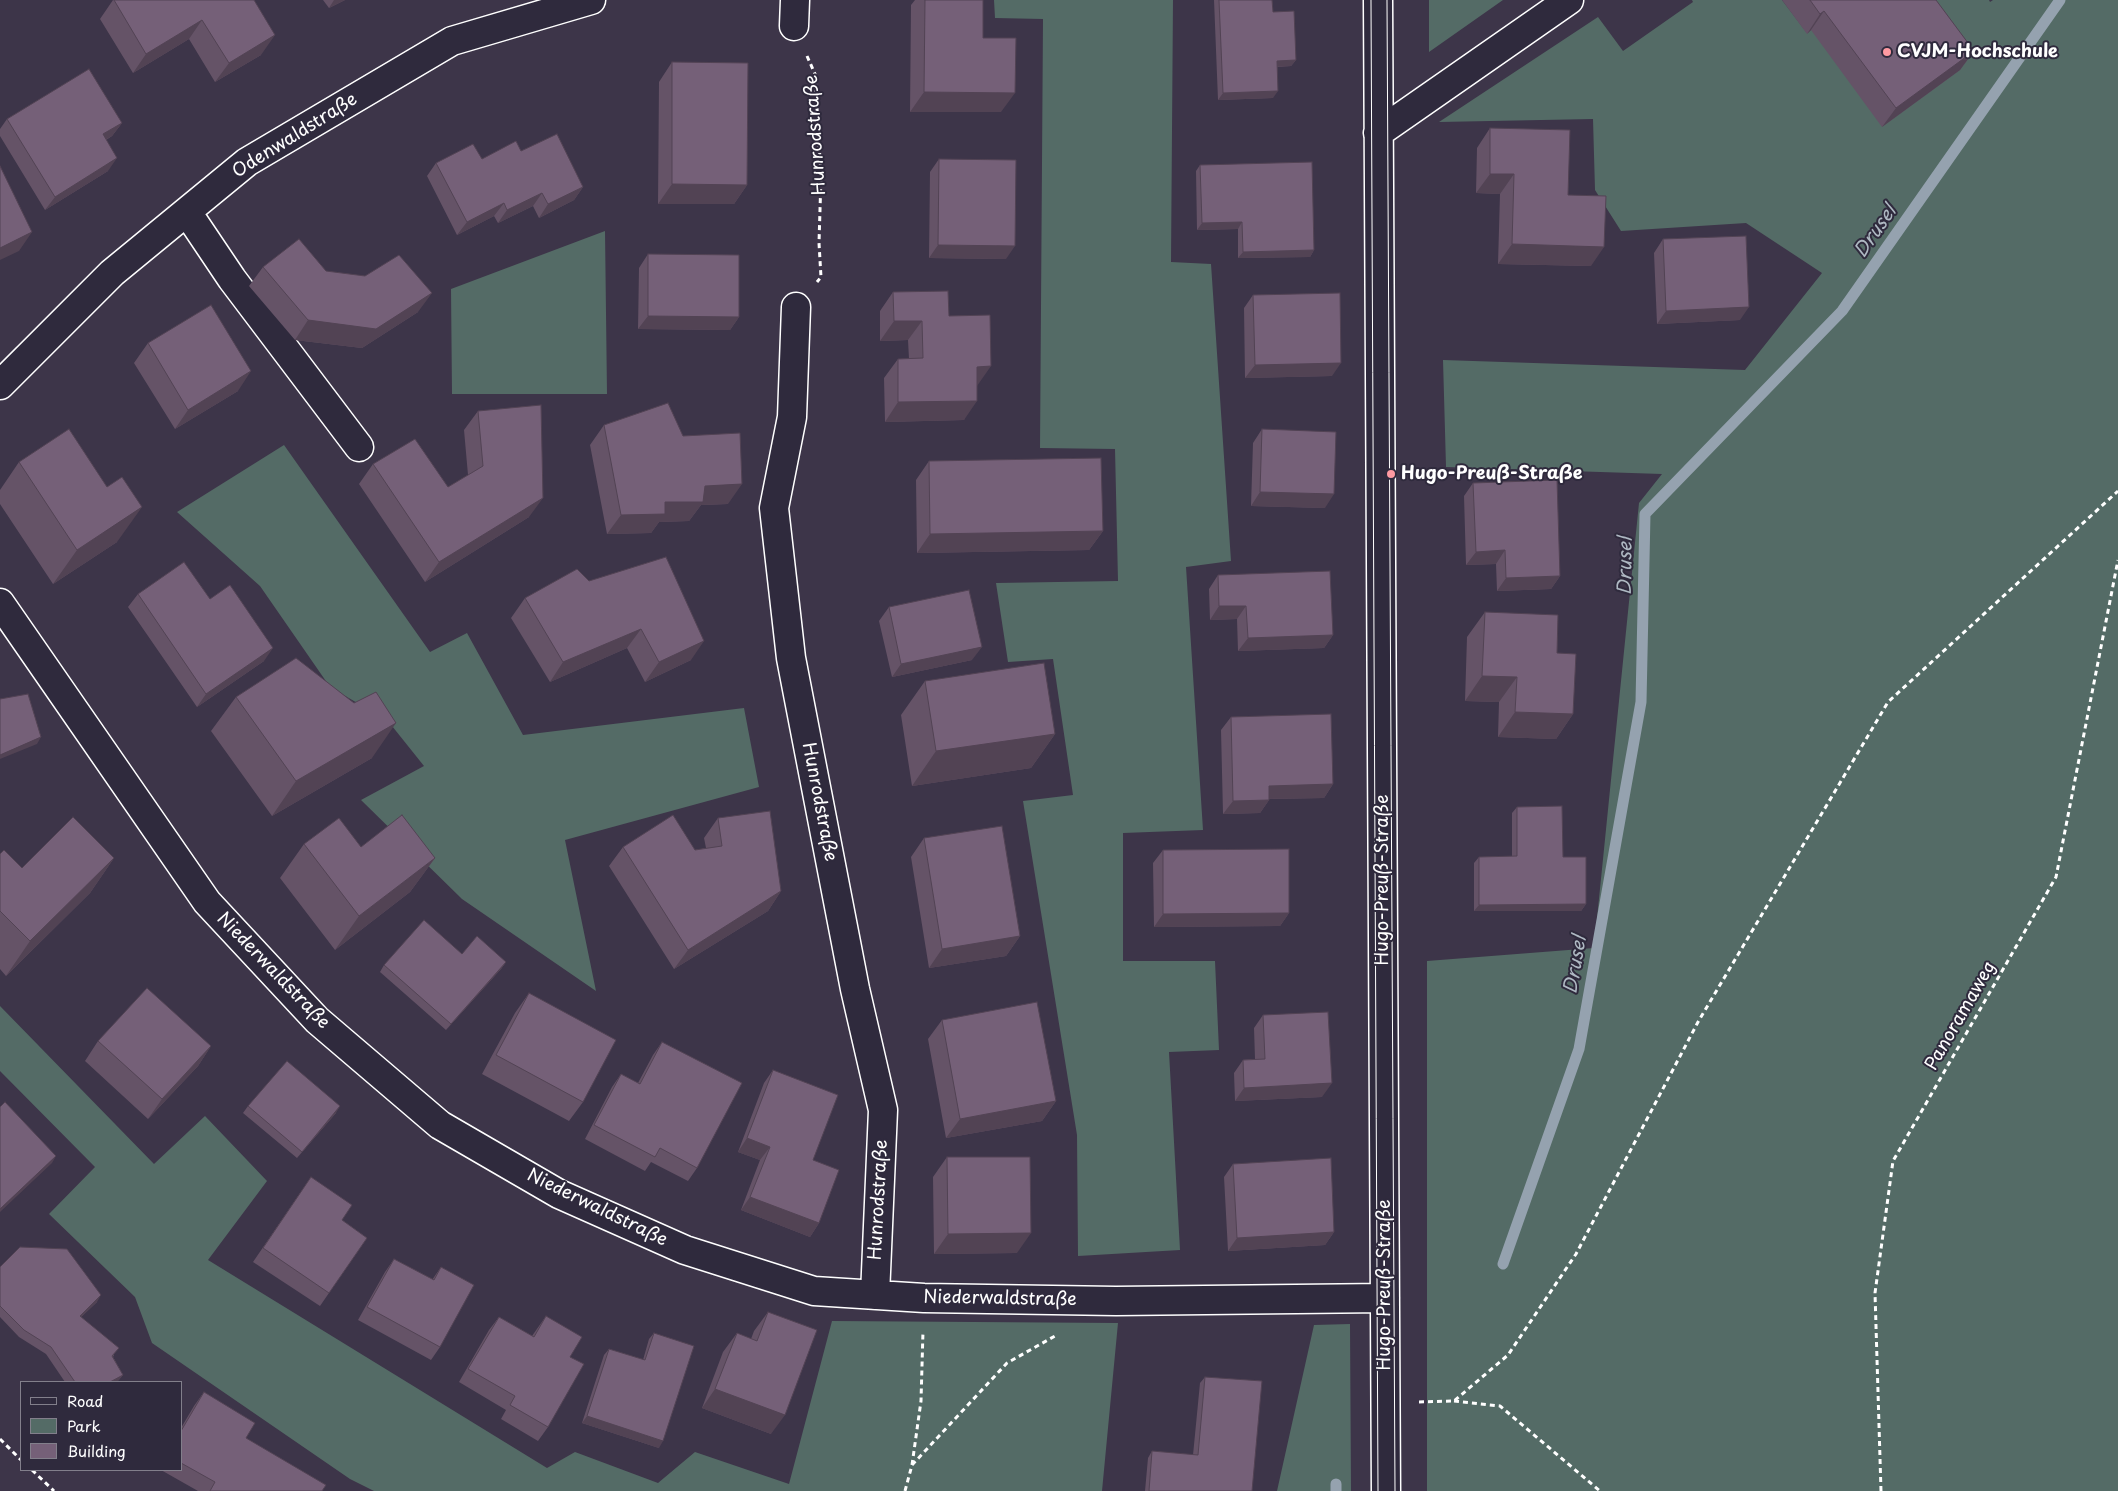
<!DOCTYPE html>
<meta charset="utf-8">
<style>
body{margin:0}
#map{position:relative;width:2118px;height:1491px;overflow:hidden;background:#3d3549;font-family:"Playpen Sans",sans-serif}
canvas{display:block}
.legend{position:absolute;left:20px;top:1381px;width:162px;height:90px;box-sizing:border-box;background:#2f2a3d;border:1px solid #827f8b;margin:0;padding:6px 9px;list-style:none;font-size:15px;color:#fff}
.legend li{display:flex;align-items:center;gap:10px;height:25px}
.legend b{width:25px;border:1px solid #827f8b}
</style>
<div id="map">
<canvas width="2118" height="1491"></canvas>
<ul class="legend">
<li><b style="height:6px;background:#2f2a3d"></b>Road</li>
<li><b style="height:14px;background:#546b66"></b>Park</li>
<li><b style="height:14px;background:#756078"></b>Building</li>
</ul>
</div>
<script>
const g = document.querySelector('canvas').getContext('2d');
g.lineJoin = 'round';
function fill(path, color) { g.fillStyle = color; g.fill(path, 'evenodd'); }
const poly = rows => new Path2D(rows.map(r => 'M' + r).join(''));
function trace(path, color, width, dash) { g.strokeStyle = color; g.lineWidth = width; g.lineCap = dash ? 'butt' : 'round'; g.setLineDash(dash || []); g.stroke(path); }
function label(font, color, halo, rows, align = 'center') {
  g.font = font + ' "Playpen Sans",sans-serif'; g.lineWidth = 4; g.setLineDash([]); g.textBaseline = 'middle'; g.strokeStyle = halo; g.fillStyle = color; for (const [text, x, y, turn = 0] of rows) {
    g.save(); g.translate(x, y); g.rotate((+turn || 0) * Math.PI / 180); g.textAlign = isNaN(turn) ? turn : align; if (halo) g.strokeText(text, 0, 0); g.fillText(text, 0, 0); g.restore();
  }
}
fill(poly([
 [994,0,1173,0,1171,262,1211,264,1231,561,1186,567,1203,830,1123,833,1123,961,1215,961,1219,1050,1169,1052,1180,1250,1078,1256,1077,1135,1023,801,1073,795,1053,659,1008,662,996,583,1118,581,1115,449,1040,448,1043,19,995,18],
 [1429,0,1503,0,1429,52],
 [1692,0,1782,0,1807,33,1811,30,1909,0,1989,0,1990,2,1993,0,2118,0,2118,1491,1427,1491,1427,961,1594,948,1639,503,1662,474,1446,467,1443,360,1745,370,1822,273,1746,223,1621,231,1595,190,1593,119,1439,122,1598,17,1623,51,1693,2],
 [605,231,607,394,452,394,451,289],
 [284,445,430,652,467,633,523,735,744,708,759,787,565,840,596,991,462,899,361,800,424,766,388,721,330,687,260,586,177,512],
 [0,1006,154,1164,205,1116,267,1181,208,1260,547,1468,575,1452,658,1483,695,1452,789,1484,832,1321,1118,1323,1102,1491,374,1491,350,1479,152,1343,135,1297,49,1214,95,1167,0,1071],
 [1350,1324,1351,1491,1277,1491,1314,1325]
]), '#546b66');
trace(poly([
 [1503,1264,1579,1049,1641,702,1645,514,1842,311,2060,0],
 [1336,1484,1336,1491]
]), '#95a2af', 11);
const minor = poly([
 [1378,0,1386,1491],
 [794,26,795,0],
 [1378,133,1569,0],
 [187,212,232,279,359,447],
 [796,307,792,417,774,508,791,658,855,989,883,1110,875,1295],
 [0,385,112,273,247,162,452,41,591,0],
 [0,603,207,902,317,1020,440,1125,559,1194,685,1250,814,1291,924,1298,1116,1301,1385,1298]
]);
trace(minor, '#fff', 31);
trace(poly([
 [807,56,815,74,821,177,819,243,821,277,817,282],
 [1454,1401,1500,1406,1600,1491],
 [1419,1402,1454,1401,1508,1355,1576,1254,1698,1022,1888,702,2118,491],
 [0,1439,21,1460],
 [912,1465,1007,1363,1055,1336],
 [32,1470,54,1491],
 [905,1491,912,1465,921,1401,923,1331],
 [1881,1491,1875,1293,1893,1161,2056,877,2118,560]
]), '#fff', 3, [5, 4]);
trace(minor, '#2f2a3d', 28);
trace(poly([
 [1371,0,1378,1491],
 [1387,0,1395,1491]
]), '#fff', 1);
fill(poly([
 [113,0,254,0,261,55,215,82,189,39,133,73,100,19],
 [323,0,345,0,329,8],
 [915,0,983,0,983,38,1001,112,910,112,911,5],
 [1214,0,1272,0,1273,12,1296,60,1291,66,1277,67,1273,98,1218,100],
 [1782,0,1936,0,1974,51,1960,70,1882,127,1811,30,1807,34],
 [672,62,747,185,734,204,658,204,659,82],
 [7,119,122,123,112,136,106,140,108,171,45,210,0,136,0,129],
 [1490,128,1591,266,1498,264,1500,194,1476,193,1477,148],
 [521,151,583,187,574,200,539,218,533,206,498,223,494,216,457,235,427,176,436,163,482,159],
 [939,159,1006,259,929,258,930,172],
 [1200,165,1314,250,1310,257,1238,258,1238,229,1197,230,1196,171],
 [1663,239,1740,320,1657,324,1654,253],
 [648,254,739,317,730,330,638,329,639,268],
 [263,267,326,271,418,312,362,348,295,340,249,286],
 [893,292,949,316,977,386,964,420,885,422,884,378,898,359,909,359,908,340,880,341,880,311],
 [1253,295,1332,376,1245,378,1244,308],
 [148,343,238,391,175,429,134,363],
 [478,411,529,517,425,582,359,484,373,464,448,487,468,475,464,430],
 [604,425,683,436,728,504,701,505,689,521,659,522,651,533,607,534,590,445],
 [1262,429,1325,508,1251,506,1253,443],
 [929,461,1103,531,1089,550,917,553,916,480],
 [19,462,117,542,53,584,0,504,0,490],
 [1473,483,1560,576,1551,589,1497,591,1496,564,1466,565,1464,496],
 [1218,575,1333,635,1324,648,1238,651,1237,619,1210,620,1209,589],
 [589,581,691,660,645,682,627,648,550,682,511,618,525,598],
 [138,594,210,599,264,661,197,707,128,607],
 [889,607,972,660,892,677,879,621],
 [1485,612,1557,653,1573,714,1556,739,1498,737,1499,702,1465,701,1467,637],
 [925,681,1055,734,1031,768,912,786,901,715],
 [236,697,372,758,272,816,211,731],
 [1231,717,1333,784,1324,798,1269,799,1269,800,1260,813,1223,814,1221,730],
 [1517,807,1563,857,1586,904,1581,911,1474,911,1474,863,1479,857,1512,857,1512,813],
 [718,818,781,891,768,911,674,969,609,866,623,847,695,850,706,848,704,838],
 [924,838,1020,936,1006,956,929,968,911,857],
 [304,844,361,847,435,858,410,892,335,950,280,878],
 [1163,850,1289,913,1280,926,1154,927,1153,863],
 [0,854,22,868,114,858,90,893,6,976,0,969],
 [462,954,506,962,501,969,446,1030,380,972,384,965],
 [529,993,583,1102,569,1121,482,1074,515,1013],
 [1263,1015,1322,1097,1235,1101,1234,1073,1243,1060,1255,1059,1254,1028],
 [942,1020,1056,1101,1042,1121,946,1138,928,1039],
 [98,1041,211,1046,198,1066,148,1119,85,1061],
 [662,1042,697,1168,688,1181,651,1162,645,1171,585,1139,612,1087,621,1074,638,1083,653,1055],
 [773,1070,813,1160,819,1223,810,1237,741,1210,760,1160,738,1152,764,1083],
 [248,1106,336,1113,297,1158,243,1113],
 [947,1157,1017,1253,934,1254,933,1177],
 [1233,1164,1334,1232,1325,1245,1228,1251,1224,1177],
 [311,1177,342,1220,367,1238,320,1306,253,1262],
 [394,1259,432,1280,441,1267,440,1347,431,1360,358,1320,385,1272],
 [0,1267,97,1302,81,1317,114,1355,113,1357,123,1375,117,1382,65,1382,46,1354,19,1337,0,1317],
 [768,1312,771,1434,702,1408,723,1352,737,1333,751,1339,754,1331],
 [546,1316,570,1357,548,1427,538,1441,501,1419,506,1410,459,1382,489,1330,499,1317,532,1336],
 [654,1333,659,1448,582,1423,604,1355,609,1349,643,1360,649,1339],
 [1205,1377,1252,1491,1145,1491,1148,1458,1152,1451,1193,1455,1200,1383],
 [204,1392,246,1438,322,1491,198,1491,161,1470,181,1470,181,1428,194,1406]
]), '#655367');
fill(poly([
 [334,0,345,0,329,8],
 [1824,11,1811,30,1807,34,1820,14],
 [202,20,189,39,133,73,146,54],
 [275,35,261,55,215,82,229,63],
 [1974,51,1960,70,1882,127,1896,108],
 [1296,60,1291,66,1272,67,1277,61],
 [1278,91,1273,98,1218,100,1223,93],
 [924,92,1015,93,1001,112,910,112],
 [122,123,112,136,93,147,103,134],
 [117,158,108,171,45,210,55,197],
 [1490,174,1514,174,1500,194,1476,193],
 [672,184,747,185,734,204,658,204],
 [583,187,574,200,539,218,548,204],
 [542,193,533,206,498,223,507,210],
 [504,203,494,216,457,235,467,222],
 [1242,222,1238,229,1197,230,1202,223],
 [32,232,19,251,0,260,0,248],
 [1512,244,1604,247,1591,266,1498,264],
 [938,245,1015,246,1006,259,929,258],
 [1314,250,1310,257,1238,258,1243,252],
 [432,293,418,312,362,348,295,340,308,320],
 [1749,307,1740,320,1657,324,1666,311],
 [648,316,739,317,730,330,638,329],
 [894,321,922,321,908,340,880,341],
 [1341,363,1332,376,1245,378,1255,365],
 [991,366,977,386,977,367],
 [251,371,238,391,175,429,188,410],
 [977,401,964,420,885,422,898,402],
 [742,484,728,504,701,505,689,521,659,522,651,533,607,534,621,515,665,502,705,486],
 [1260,492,1334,494,1325,508,1251,506],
 [543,498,529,517,425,582,439,562],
 [142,507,117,542,53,584,77,550],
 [1103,531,1089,550,917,553,930,534],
 [1505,550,1496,564,1466,565,1476,552],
 [1560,576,1551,589,1497,591,1506,578],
 [1219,606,1246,606,1237,619,1210,620],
 [641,629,627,648,550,682,563,662],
 [1333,635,1324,648,1238,651,1248,638],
 [704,641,691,660,645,682,659,662],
 [982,647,972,660,892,677,901,664],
 [273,648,264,661,197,707,206,694],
 [1482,676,1517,677,1499,702,1465,701],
 [1515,712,1573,714,1556,739,1498,737],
 [396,723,372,758,272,816,296,781],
 [1055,734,1031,768,912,786,936,751],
 [41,737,37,744,0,759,0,755],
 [1333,784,1324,798,1260,799,1269,786],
 [1269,800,1260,813,1223,814,1233,801],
 [114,858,90,893,6,976,30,941],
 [435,858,410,892,335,950,359,916],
 [781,891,768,911,674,969,688,950],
 [1586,904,1581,911,1474,911,1479,905],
 [1289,913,1280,926,1154,927,1163,914],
 [1020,936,1006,956,929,968,942,949],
 [506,962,501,969,446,1030,451,1024],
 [211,1046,198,1066,148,1119,162,1099],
 [1332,1083,1322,1097,1235,1101,1244,1088],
 [1056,1101,1042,1121,946,1138,960,1119],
 [340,1106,336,1113,297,1158,302,1152],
 [747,1138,770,1147,760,1160,738,1152],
 [56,1156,52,1163,0,1212,0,1209],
 [750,1197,819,1223,810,1237,741,1210],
 [1334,1232,1325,1245,1228,1251,1237,1238],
 [1031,1233,1017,1253,934,1254,948,1234],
 [101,1295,97,1302,75,1323,80,1316],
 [123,1375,117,1382,110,1382],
 [715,1389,785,1415,771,1434,702,1408],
 [587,1416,663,1441,659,1448,582,1423]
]), '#524354');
const building = poly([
 [114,0,254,0,275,35,229,63,202,20,146,54,114,0],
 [925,0,983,0,983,38,1016,38,1015,93,924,92,925,0],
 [1219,0,1272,0,1273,12,1294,11,1296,60,1277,61,1278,91,1223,93,1219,0],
 [1810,0,1936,0,1974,51,1896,108,1824,11,1820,14,1810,0],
 [672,62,748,63,747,185,672,184,672,62],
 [89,69,122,123,103,134,117,158,55,197,7,119,89,69],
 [1490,128,1570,130,1568,195,1606,196,1604,247,1512,244,1514,174,1490,174,1490,128],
 [557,134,583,187,548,204,542,193,507,210,504,203,467,222,436,163,473,144,482,159,516,141,521,151,557,134],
 [939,159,1016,160,1015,246,938,245,939,159],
 [1312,162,1314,250,1243,252,1242,222,1202,223,1200,165,1312,162],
 [0,166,32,232,0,248,0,166],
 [1746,236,1749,307,1666,311,1663,239,1746,236],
 [299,239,326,271,365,276,399,255,432,293,376,329,308,320,263,267,299,239],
 [648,254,739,255,739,317,648,316,648,254],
 [948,291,949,316,990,315,991,366,977,367,977,401,898,402,898,359,923,358,922,321,894,321,893,292,948,291],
 [1340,293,1341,363,1255,365,1253,295,1340,293],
 [211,305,251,371,188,410,148,343,211,305],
 [668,403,683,436,740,433,742,484,705,486,703,502,665,502,665,514,621,515,604,425,668,403],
 [541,405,543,498,439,562,373,464,415,439,448,487,483,466,478,411,541,405],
 [69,429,107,487,122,477,142,507,77,550,19,462,69,429],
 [1262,429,1336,432,1334,494,1260,492,1262,429],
 [1101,458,1103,531,930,534,929,461,1101,458],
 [1557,480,1560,576,1506,578,1505,550,1476,552,1473,483,1557,480],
 [666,557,704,641,659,662,641,629,563,662,525,598,577,569,589,581,666,557],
 [184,562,210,599,230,585,273,648,206,694,138,594,184,562],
 [1330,571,1333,635,1248,638,1246,606,1219,606,1218,575,1330,571],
 [969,590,982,647,901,664,889,607,969,590],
 [1485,612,1558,615,1557,653,1576,654,1573,714,1515,712,1517,677,1482,676,1485,612],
 [296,658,354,703,376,692,396,723,296,781,236,697,296,658],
 [1044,663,1055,734,936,751,925,681,1044,663],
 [28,694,41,737,0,755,0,699,28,694],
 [1331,714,1333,784,1269,786,1269,800,1233,801,1231,717,1331,714],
 [1562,806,1563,857,1586,857,1586,904,1479,905,1479,857,1517,856,1517,807,1562,806],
 [770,811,781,891,688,950,623,847,673,815,695,850,722,846,718,818,770,811],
 [402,815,435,858,359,916,304,844,339,818,361,847,402,815],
 [73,817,114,858,30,941,0,911,0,854,4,850,22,868,73,817],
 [1002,826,1020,936,942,949,924,838,1002,826],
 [1289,849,1289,913,1163,914,1163,850,1289,849],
 [424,920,462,954,477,936,506,962,451,1024,384,965,424,920],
 [147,988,211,1046,162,1099,98,1041,147,988],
 [529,993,616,1040,583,1102,496,1055,529,993],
 [1037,1002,1056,1101,960,1119,942,1020,1037,1002],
 [1328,1012,1332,1083,1244,1088,1243,1060,1265,1059,1263,1015,1328,1012],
 [662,1042,742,1083,697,1168,660,1148,655,1157,594,1125,621,1074,640,1084,662,1042],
 [287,1061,340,1106,302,1152,248,1106,287,1061],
 [773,1070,838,1095,813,1160,839,1170,819,1223,750,1197,770,1147,747,1138,773,1070],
 [5,1102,56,1156,0,1209,0,1107,5,1102],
 [947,1157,1030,1157,1031,1233,948,1234,947,1157],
 [1331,1158,1334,1232,1237,1238,1233,1164,1331,1158],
 [311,1177,352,1205,342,1220,367,1238,329,1293,263,1248,311,1177],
 [20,1247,67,1249,101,1295,80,1316,119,1348,112,1356,123,1375,110,1382,75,1382,51,1347,24,1330,0,1306,0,1267,20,1247],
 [394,1259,434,1280,441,1267,474,1285,440,1347,367,1307,394,1259],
 [768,1312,817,1330,785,1415,715,1389,737,1333,757,1341,768,1312],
 [546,1316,582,1337,570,1357,584,1364,548,1427,510,1405,515,1396,468,1369,499,1317,534,1337,546,1316],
 [654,1333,694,1346,663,1441,587,1416,609,1349,645,1360,654,1333],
 [1205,1377,1262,1381,1252,1491,1149,1491,1152,1451,1198,1455,1205,1377],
 [204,1392,255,1423,246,1438,326,1485,322,1491,210,1491,215,1482,181,1463,181,1431,204,1392]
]);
fill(building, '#756078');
trace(building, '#524354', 1);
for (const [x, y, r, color] of [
 [1887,52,5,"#ff9aa2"],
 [1391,474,5,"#ff9aa2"]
]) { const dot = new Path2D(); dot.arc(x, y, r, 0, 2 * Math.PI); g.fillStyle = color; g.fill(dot); trace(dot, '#2f2a3d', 2); }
label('bold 18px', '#fff', '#2f2a3d', [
 ["CVJM-Hochschule",1897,52],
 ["Hugo-Preuß-Straße",1401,474]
], 'left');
label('18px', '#fff', '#2f2a3d', [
 ["Hunrodstraße",816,135,-94],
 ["Odenwaldstraße",295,136,-32],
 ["Hunrodstraße",819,802,79],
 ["Hugo-Preuß-Straße",1383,880,-90],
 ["Niederwaldstraße",273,971,46],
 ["Panoramaweg",1961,1016,-60],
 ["Hunrodstraße",879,1200,-87],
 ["Niederwaldstraße",597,1208,26],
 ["Hugo-Preuß-Straße",1385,1285,-90],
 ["Niederwaldstraße",1000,1299,1]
]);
label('italic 19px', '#afb9c3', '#2f2a3d', [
 ["Drusel",1876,232,-55],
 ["Drusel",1626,566,-89],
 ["Drusel",1576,965,-80]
]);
</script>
